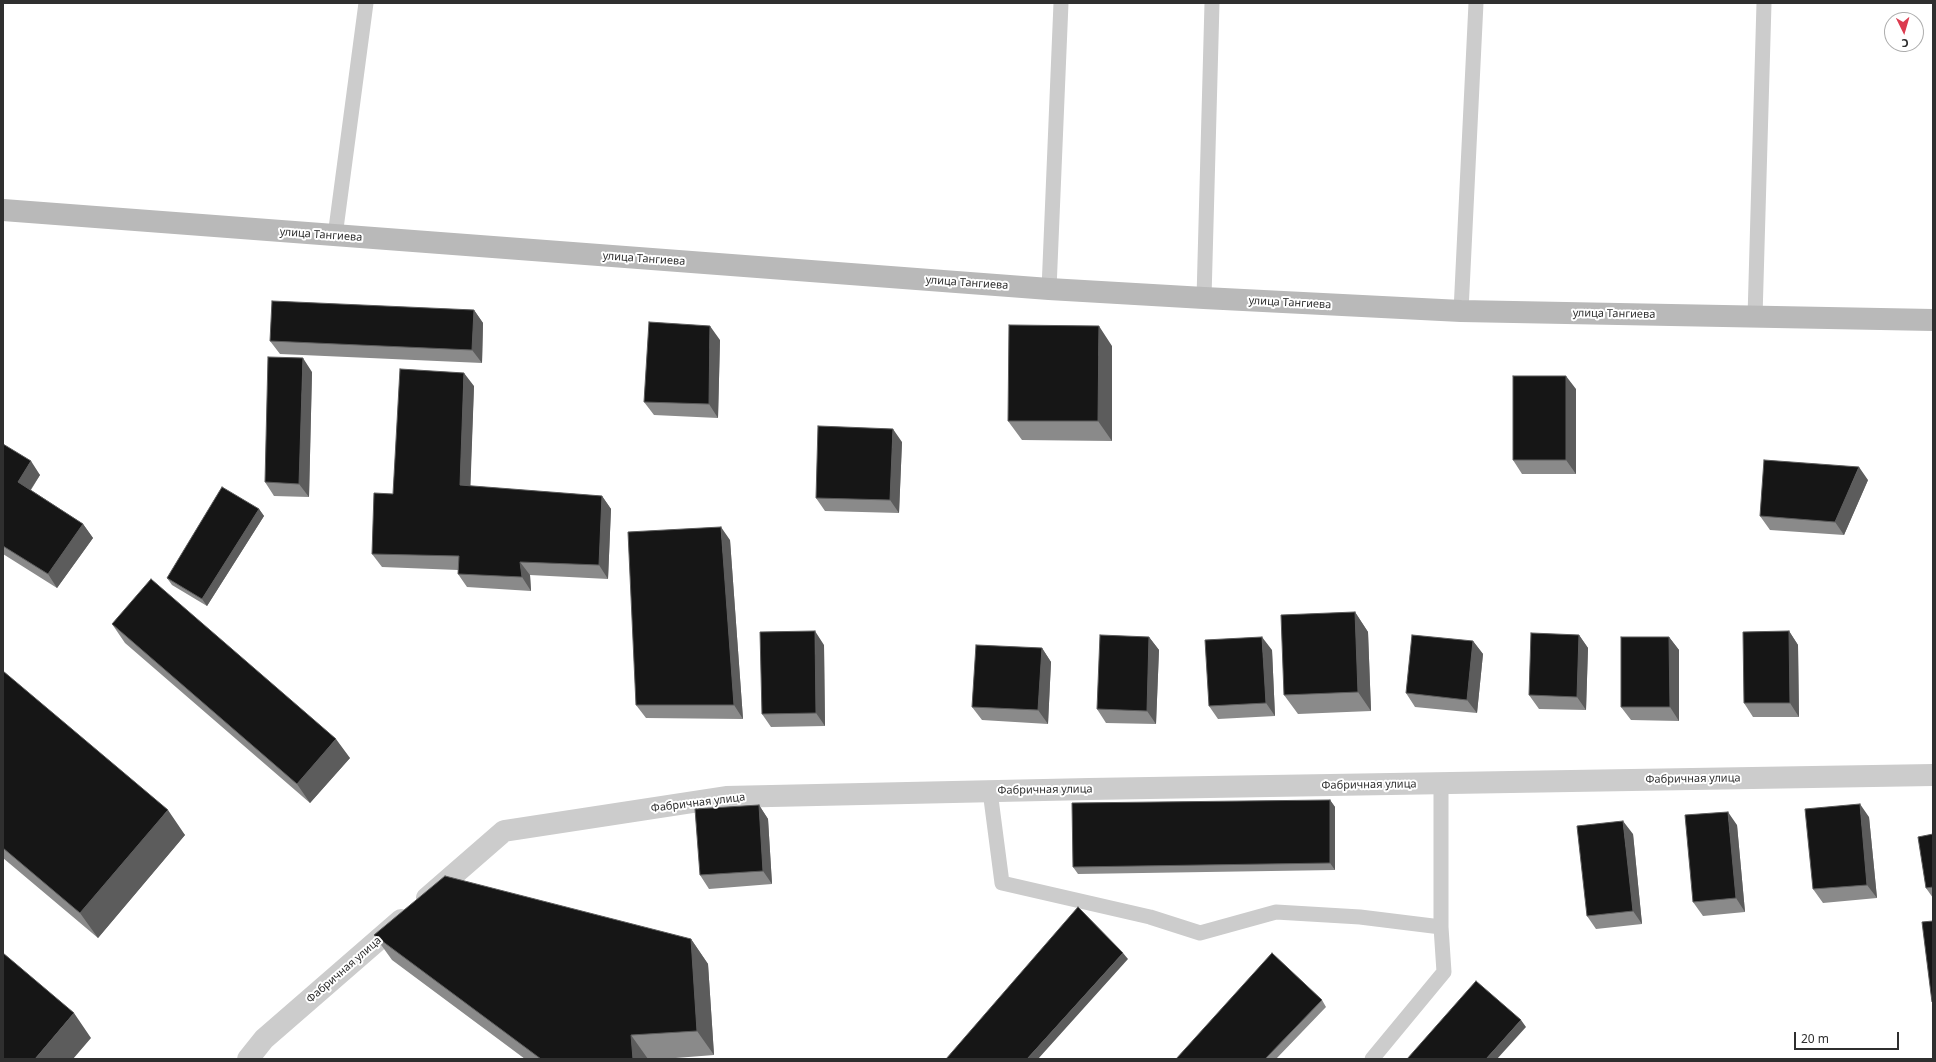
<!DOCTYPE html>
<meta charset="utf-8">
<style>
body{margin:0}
#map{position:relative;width:1936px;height:1062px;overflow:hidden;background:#fff;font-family:"Noto Sans",sans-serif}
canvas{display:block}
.frame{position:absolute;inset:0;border:4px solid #2f2f2f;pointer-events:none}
.north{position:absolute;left:1884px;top:12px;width:40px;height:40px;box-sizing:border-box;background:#fff;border:1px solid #acacac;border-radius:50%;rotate:175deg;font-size:11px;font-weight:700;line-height:16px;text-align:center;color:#2f2f2f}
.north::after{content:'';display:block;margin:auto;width:14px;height:18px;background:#dc3b4f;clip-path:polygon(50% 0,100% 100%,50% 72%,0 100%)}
.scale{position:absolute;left:1794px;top:1032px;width:105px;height:18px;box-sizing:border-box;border:2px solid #2f2f2f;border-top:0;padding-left:5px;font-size:12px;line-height:14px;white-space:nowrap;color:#2f2f2f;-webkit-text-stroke:3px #fff;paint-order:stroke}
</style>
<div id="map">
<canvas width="1936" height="1062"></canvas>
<div class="frame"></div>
<div class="north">С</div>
<div class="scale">20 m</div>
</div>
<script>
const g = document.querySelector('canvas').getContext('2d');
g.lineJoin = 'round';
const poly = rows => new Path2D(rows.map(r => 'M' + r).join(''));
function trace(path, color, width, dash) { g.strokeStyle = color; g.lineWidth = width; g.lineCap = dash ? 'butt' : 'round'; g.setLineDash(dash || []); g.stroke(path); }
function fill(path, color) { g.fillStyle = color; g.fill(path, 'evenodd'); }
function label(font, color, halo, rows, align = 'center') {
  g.font = font + ' "Noto Sans",sans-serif'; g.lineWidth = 4; g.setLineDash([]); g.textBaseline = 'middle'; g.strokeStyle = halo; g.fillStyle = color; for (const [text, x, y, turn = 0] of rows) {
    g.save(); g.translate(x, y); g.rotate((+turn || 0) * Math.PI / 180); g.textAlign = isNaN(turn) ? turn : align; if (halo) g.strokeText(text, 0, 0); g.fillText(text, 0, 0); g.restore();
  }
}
trace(poly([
 [335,236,366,3],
 [1049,289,1061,3],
 [1204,298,1212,3],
 [1461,311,1476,3],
 [1755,317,1764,3],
 [990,791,1002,883,1150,917,1200,933,1276,912,1360,917,1441,927,1441,784],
 [1372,1059,1444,972,1441,927]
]), '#ccc', 15);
trace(poly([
 [427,898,504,831,726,797,1089,789,1933,775],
 [248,1059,264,1039,401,920]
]), '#ccc', 22);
trace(poly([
 [3,210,1049,289,1204,298,1461,311,1933,320]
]), '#b9b9b9', 22);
fill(poly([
 [474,310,483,323,482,363,280,354,270,341],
 [720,340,718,418,654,415,644,402],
 [1112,346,1112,441,1022,440,1008,421],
 [312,372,309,497,274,496,265,482],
 [474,386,470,486,602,496,611,509,608,579,530,575,531,591,467,587,458,574,458,570,382,567,372,554,393,494],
 [1576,389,1576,474,1522,474,1513,460],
 [902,442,899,513,825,511,816,498],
 [3,444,40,475,31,490,83,524,93,538,57,588,3,554],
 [1868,480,1844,535,1770,530,1760,516],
 [259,509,264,516,207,606,172,585,167,578],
 [730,540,743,719,646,718,636,705],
 [1355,612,1368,632,1371,711,1298,714,1284,695],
 [112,624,350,758,310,803,125,643],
 [1789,631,1798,645,1799,717,1753,717,1744,703],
 [1579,635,1588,648,1586,710,1539,709,1529,695],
 [1149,637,1159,650,1156,724,1106,723,1097,709],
 [1669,637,1679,650,1679,721,1631,720,1621,707],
 [1473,641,1483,654,1477,713,1415,707,1406,693],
 [824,645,825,726,771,727,762,714],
 [1042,648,1051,662,1048,724,982,720,972,707],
 [1272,650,1275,716,1218,719,1209,706],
 [3,671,185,835,98,938,3,858],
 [1330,800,1335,807,1335,870,1078,874,1073,867],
 [759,805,768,819,772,884,709,889,700,875],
 [1869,817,1877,898,1823,903,1813,889],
 [1737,825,1745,912,1703,916,1693,902],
 [1633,834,1642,924,1596,929,1587,916],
 [1933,834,1933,898,1926,888],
 [374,935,691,939,708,964,714,1055,663,1059,525,1059,392,960],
 [1322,1000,1326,1007,1276,1059,1176,1059]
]), '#8a8a8a');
fill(poly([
 [474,310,483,323,482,363,472,350],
 [710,326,720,340,718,418,709,404],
 [1099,326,1112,346,1112,441,1098,421],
 [303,358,312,372,309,497,299,484],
 [464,373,474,386,470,499,460,485],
 [1566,376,1576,389,1576,474,1566,460],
 [893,429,902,442,899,513,890,500],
 [31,461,40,475,27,495,18,482],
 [1859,467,1868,480,1844,535,1835,522],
 [602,496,611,509,608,579,599,565],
 [259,509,264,516,207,606,202,599],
 [83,524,93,538,57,588,48,574],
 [721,527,730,540,743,719,734,705],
 [520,562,530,575,531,591,522,577],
 [1355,612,1368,632,1371,711,1358,692],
 [815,631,824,645,825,726,816,713],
 [1789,631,1798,645,1799,717,1790,703],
 [1579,635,1588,648,1586,710,1577,697],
 [1149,637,1159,650,1156,724,1147,711],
 [1262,637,1272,650,1275,716,1266,703],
 [1669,637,1679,650,1679,721,1670,707],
 [1473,641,1483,654,1477,713,1467,700],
 [1042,648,1051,662,1048,724,1038,710],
 [336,739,350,758,310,803,297,784],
 [1330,800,1335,807,1335,870,1330,863],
 [1860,804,1869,817,1877,898,1867,885],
 [759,805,768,819,772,884,763,871],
 [168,810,185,835,98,938,80,913],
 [1728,812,1737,825,1745,912,1736,898],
 [1623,821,1633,834,1642,924,1633,911],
 [691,939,708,964,714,1055,697,1031],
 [1123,953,1128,959,1038,1059,1027,1059],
 [74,1013,91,1038,73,1059,35,1059],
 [1521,1020,1526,1027,1497,1059,1486,1059],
 [631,1035,648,1059,633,1059]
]), '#5c5c5c');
const building = poly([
 [272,301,474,310,472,350,270,341,272,301],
 [649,322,710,326,709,404,644,402,649,322],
 [1009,325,1099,326,1098,421,1008,421,1009,325],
 [268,357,303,358,299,484,265,482,268,357],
 [400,369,464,373,460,485,602,496,599,565,520,562,522,577,458,574,459,556,372,554,374,493,393,494,400,369],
 [1513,376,1566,376,1566,460,1513,460,1513,376],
 [818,426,893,429,890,500,816,498,818,426],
 [3,444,31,461,18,482,83,524,48,574,3,546,3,444],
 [1764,460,1859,467,1835,522,1760,516,1764,460],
 [222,487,259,509,202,599,167,578,222,487],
 [721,527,734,705,636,705,628,532,721,527],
 [151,579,336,739,297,784,112,624,151,579],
 [1355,612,1358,692,1284,695,1281,615,1355,612],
 [815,631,816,713,762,714,760,632,815,631],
 [1789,631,1790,703,1744,703,1743,632,1789,631],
 [1531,633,1579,635,1577,697,1529,695,1531,633],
 [1100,635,1149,637,1147,711,1097,709,1100,635],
 [1412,635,1473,641,1467,700,1406,693,1412,635],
 [1262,637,1266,703,1209,706,1205,640,1262,637],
 [1621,637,1669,637,1670,707,1621,707,1621,637],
 [976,645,1042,648,1038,710,972,707,976,645],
 [3,671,168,810,80,913,3,848,3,671],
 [1330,800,1330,863,1073,867,1072,803,1330,800],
 [1860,804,1867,885,1813,889,1805,809,1860,804],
 [759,805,763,871,700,875,695,809,759,805],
 [1728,812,1736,898,1693,902,1685,815,1728,812],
 [1623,821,1633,911,1587,916,1577,826,1623,821],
 [1933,834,1933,887,1926,888,1918,837,1933,834],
 [445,876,691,939,697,1031,631,1035,633,1059,541,1059,374,935,445,876],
 [1078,907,1123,953,1027,1059,946,1059,1078,907],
 [1933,921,1933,1002,1932,1002,1922,922,1933,921],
 [3,953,74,1013,35,1059,3,1059,3,953],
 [1272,953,1322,1000,1265,1059,1176,1059,1272,953],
 [1476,981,1521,1020,1486,1059,1407,1059,1476,981]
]);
fill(building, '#161616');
trace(building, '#5c5c5c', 1);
label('11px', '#2f2f2f', '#fff', [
 ["улица Тангиева",321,235,4],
 ["улица Тангиева",644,259,4],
 ["улица Тангиева",967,283,4],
 ["улица Тангиева",1290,303,3],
 ["улица Тангиева",1614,314,1],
 ["Фабричная улица",1693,779,-1],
 ["Фабричная улица",1369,785,-1],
 ["Фабричная улица",1045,790,-1],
 ["Фабричная улица",698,803,-7],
 ["Фабричная улица",344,970,-41]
]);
</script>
